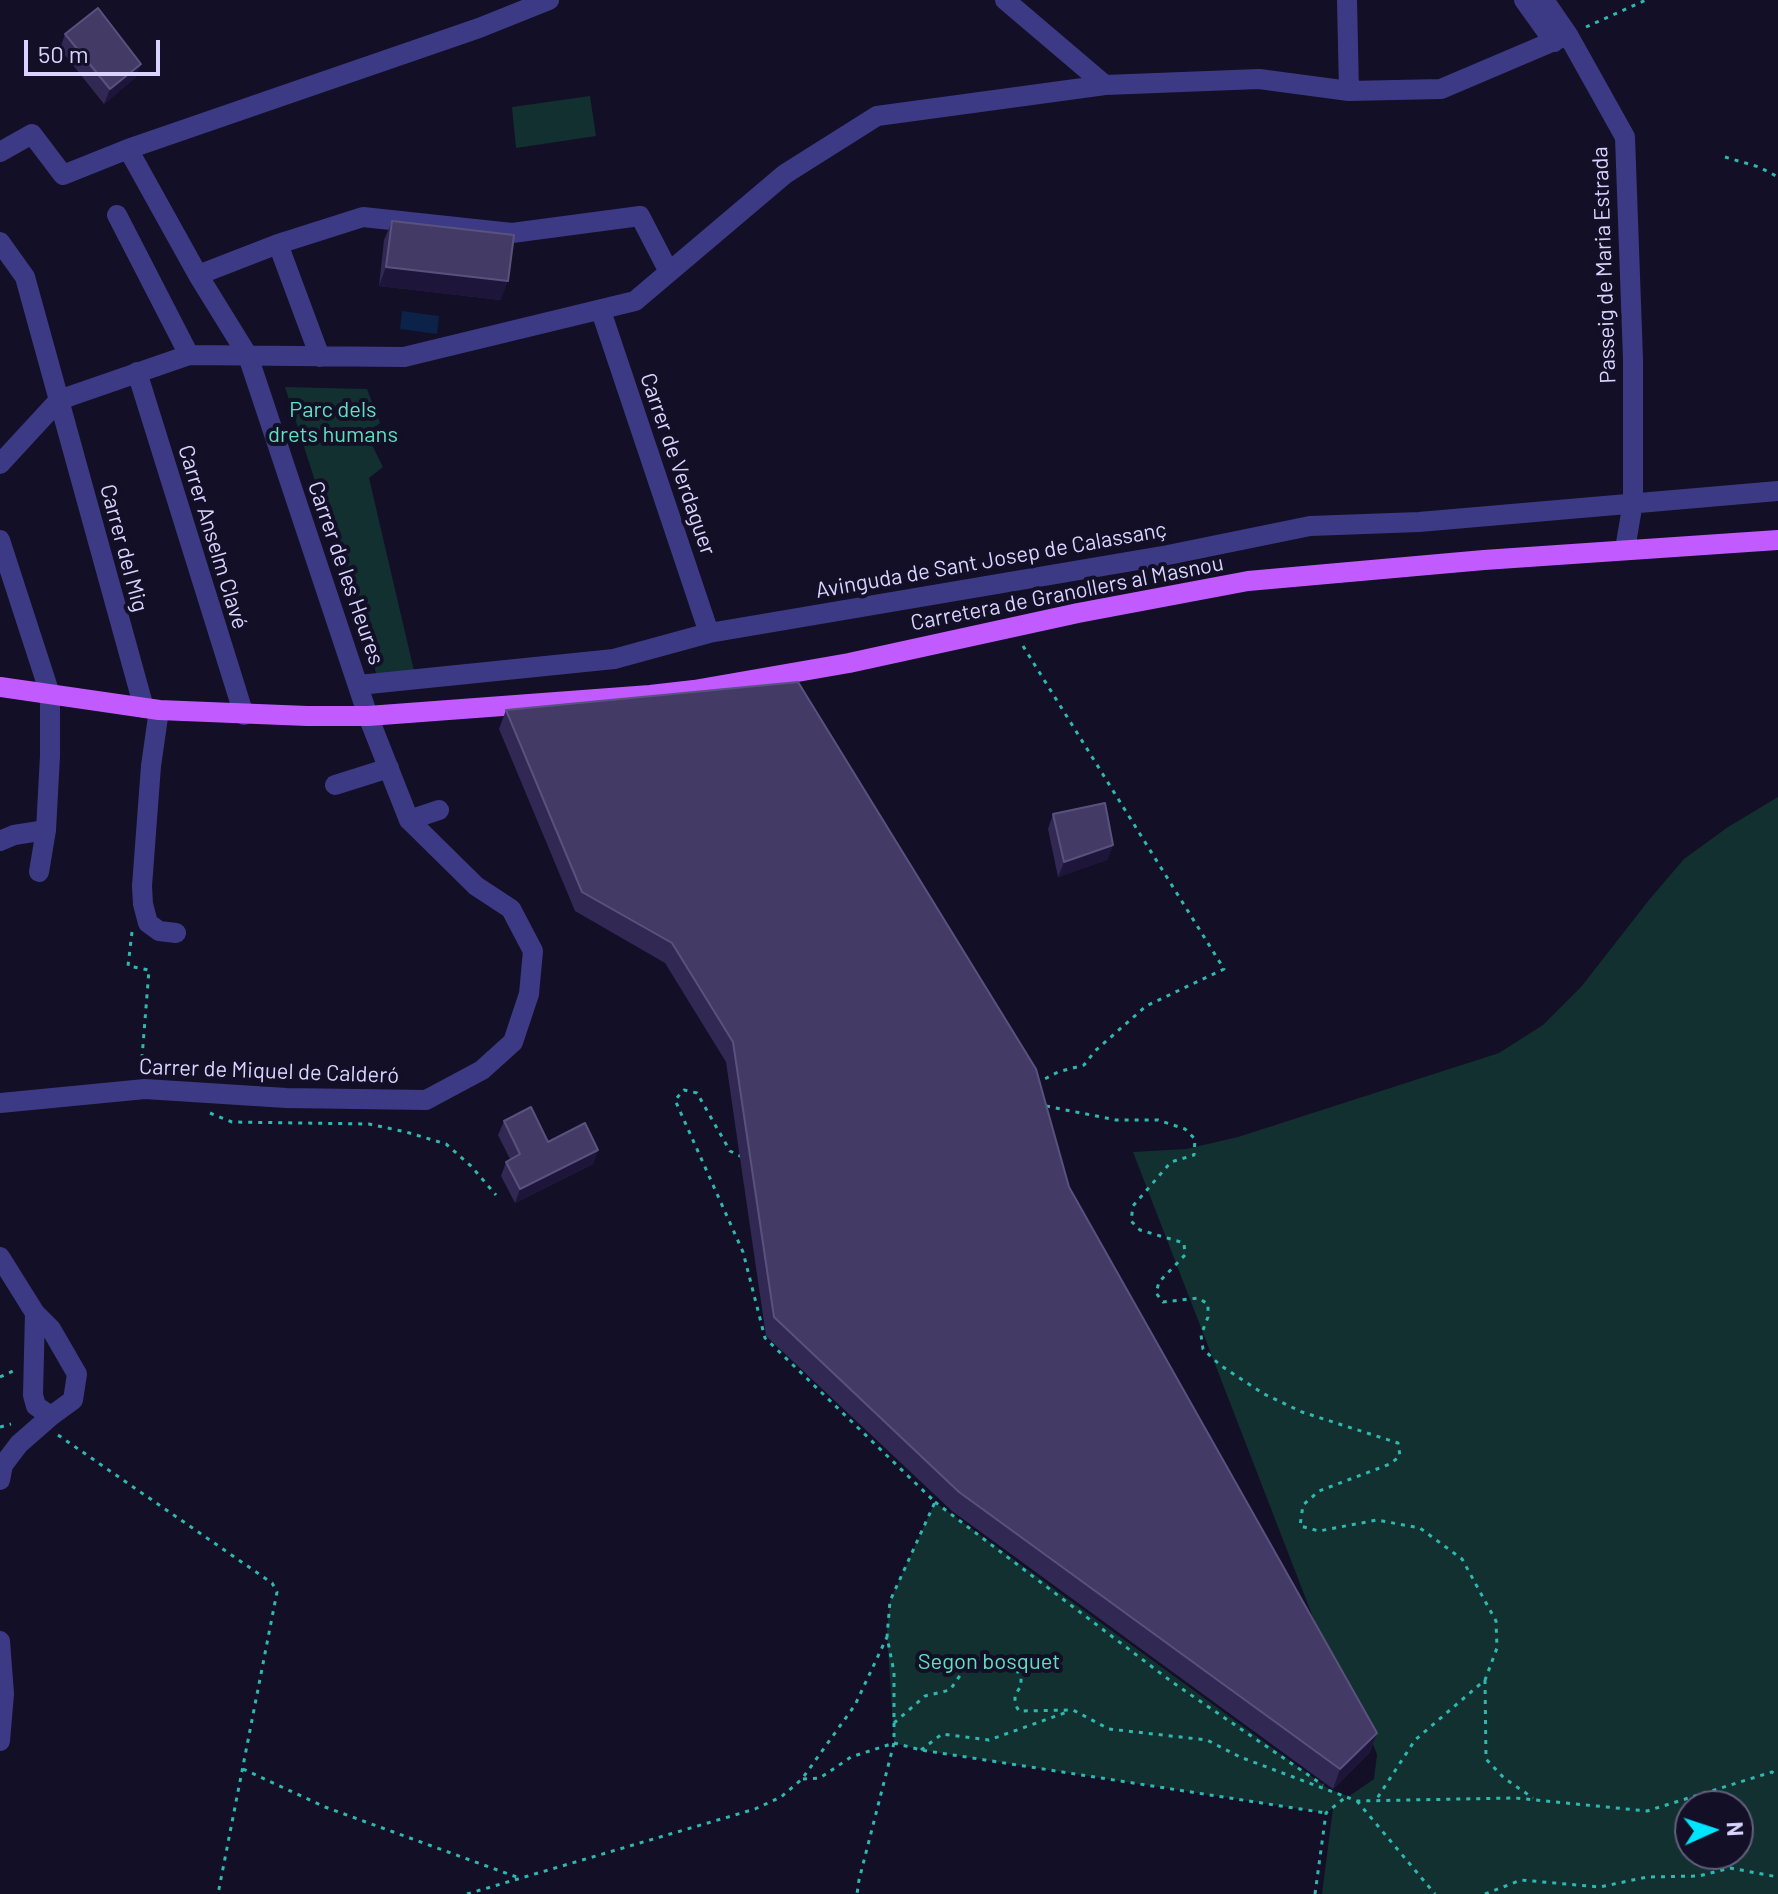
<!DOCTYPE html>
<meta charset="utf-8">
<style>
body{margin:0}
#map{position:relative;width:1778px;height:1894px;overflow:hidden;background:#130f26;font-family:Barlow,sans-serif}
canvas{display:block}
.north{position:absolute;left:1674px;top:1790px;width:80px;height:80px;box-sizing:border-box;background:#130f26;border:2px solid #625e7d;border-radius:50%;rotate:87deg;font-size:22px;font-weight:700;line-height:32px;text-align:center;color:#d9d4ff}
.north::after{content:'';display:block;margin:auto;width:28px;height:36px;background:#00e5ff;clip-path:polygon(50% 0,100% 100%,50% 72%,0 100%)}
.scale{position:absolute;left:24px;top:40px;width:136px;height:36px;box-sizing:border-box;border:4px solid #d9d4ff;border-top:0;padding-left:10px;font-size:24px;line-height:28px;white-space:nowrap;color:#d9d4ff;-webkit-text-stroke:6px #130f26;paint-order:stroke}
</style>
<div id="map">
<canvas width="1778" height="1894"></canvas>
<div class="north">N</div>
<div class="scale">50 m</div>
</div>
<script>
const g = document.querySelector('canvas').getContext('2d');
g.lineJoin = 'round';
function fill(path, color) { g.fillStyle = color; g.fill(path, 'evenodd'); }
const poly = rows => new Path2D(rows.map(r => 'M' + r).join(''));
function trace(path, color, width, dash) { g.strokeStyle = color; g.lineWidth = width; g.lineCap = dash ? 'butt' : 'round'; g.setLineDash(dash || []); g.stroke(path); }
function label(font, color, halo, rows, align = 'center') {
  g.font = font + ' Barlow,sans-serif'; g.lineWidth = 8; g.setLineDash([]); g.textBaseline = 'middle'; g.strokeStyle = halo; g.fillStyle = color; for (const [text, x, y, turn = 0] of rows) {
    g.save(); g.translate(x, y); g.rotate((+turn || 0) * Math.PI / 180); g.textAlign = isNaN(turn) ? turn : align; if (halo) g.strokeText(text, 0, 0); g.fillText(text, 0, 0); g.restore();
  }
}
fill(poly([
 [590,96,596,136,516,148,512,107],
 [285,387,367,389,380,423,366,433,383,467,369,478,415,675,378,679],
 [1778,797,1778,1894,1322,1894,1333,1808,1326,1813,921,1750,894,1743,887,1631,890,1601,935,1502,1329,1789,1347,1796,1345,1799,1374,1779,1377,1755,1368,1730,1340,1687,1133,1152,1186,1149,1238,1137,1499,1053,1543,1025,1581,987,1649,900,1684,859,1728,827],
 [1690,1806,1738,1806,1738,1854,1690,1854]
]), '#12302f');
fill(poly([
 [402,311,439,316,437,334,400,329]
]), '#0c2248');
trace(poly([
 [1586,27,1646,0],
 [1725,157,1759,167,1778,177],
 [1023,646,1224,969,1146,1006,1095,1051,1084,1065,1058,1072,1037,1083],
 [132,932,128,966,149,970,141,1070],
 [1046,1106,1116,1120,1158,1120,1185,1129,1195,1139,1194,1155,1171,1162,1133,1206,1131,1221,1140,1230,1184,1243,1185,1255,1159,1282,1156,1293,1163,1302,1198,1298,1208,1304,1208,1317,1201,1335,1203,1349,1220,1365,1264,1394,1302,1412,1398,1443,1400,1456,1390,1464,1319,1491,1303,1505,1300,1526,1319,1531,1377,1520,1420,1528,1462,1559,1496,1621,1497,1648,1485,1680,1415,1740,1376,1800],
 [210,1113,232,1122,369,1124,406,1132,446,1144,471,1166,496,1195],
 [742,1157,730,1151,697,1093,684,1090,675,1100,743,1252,765,1338,935,1502,890,1601,887,1637,894,1672,894,1743,921,1750,1326,1813],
 [0,1377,15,1370],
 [0,1427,11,1424],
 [58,1435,272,1583,277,1592,218,1894],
 [935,1502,1172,1682,1323,1785],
 [1485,1680,1486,1759,1504,1778,1533,1798],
 [894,1723,925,1696,950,1690,963,1671,975,1661,992,1659,1008,1663,1016,1669,1021,1678,1021,1686,1015,1695,1015,1704,1019,1711,1073,1710,1109,1729,1207,1740,1240,1757,1357,1801,1515,1798,1647,1811,1772,1772,1778,1776],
 [921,1750,942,1734,989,1740,1070,1711],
 [243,1769,325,1807,522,1879],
 [803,1779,820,1778,851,1757,894,1743,859,1880,857,1894],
 [1357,1801,1435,1894],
 [467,1894,755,1809,781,1797,802,1779,855,1705,887,1637],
 [1315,1894,1326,1813,1347,1796],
 [1485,1894,1521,1880,1600,1887,1647,1877,1699,1876,1730,1868,1778,1877]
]), '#2fb8b0', 3, [4, 6]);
trace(poly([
 [1005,0,1105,85],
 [1347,0,1349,91],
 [1524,0,1554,42],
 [1544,0,1568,35,1625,137,1633,359,1633,502,1625,549],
 [0,152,32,134,63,175,128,149,479,28,549,0],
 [117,215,189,355],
 [0,242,25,277,144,708],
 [278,244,320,357],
 [198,275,278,244,363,217,512,233,640,216,669,272],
 [601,311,709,633],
 [137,372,244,715],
 [0,464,59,400,189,355,404,357,635,301,785,174,877,116,1105,85,1259,79,1349,91,1441,89,1568,35],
 [0,540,50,694,50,756,46,830,14,835,0,841],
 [359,685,614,659,709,633,1168,555,1310,526,1419,522,1778,491],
 [159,710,151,766,142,886,143,904,148,923,159,931,176,933],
 [335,785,389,768],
 [409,820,439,810],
 [39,872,46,830],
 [0,1103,145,1089,286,1098,426,1100,482,1070,513,1042,529,994,533,951,511,909,476,886,409,820,368,716,248,356,198,275,128,149],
 [0,1257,35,1313,51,1329,77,1374,73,1400,51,1416,36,1406,33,1395,35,1313],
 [0,1480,3,1465,19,1444,51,1416],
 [0,1641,4,1694,0,1741]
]), '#3d3a85', 20);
trace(poly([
 [0,687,159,710,307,716,368,716,650,695,694,690,849,663,1078,613,1248,581,1484,560,1778,540]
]), '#c25bff', 20);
fill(poly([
 [65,34,141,64,135,78,104,104,60,49],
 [392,221,501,300,379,286,384,240],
 [506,710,1069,1187,1377,1733,1370,1752,1333,1789,952,1511,766,1336,726,1062,665,963,575,911,499,729],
 [1053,814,1113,845,1107,860,1058,877,1048,829],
 [504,1121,548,1142,598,1150,593,1164,515,1203,501,1176,506,1162,510,1159,498,1135]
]), '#312854');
fill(poly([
 [141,64,135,78,104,104,110,89],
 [386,267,508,281,501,300,379,286],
 [1113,845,1107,860,1058,877,1064,862],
 [598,1150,593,1164,515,1203,520,1189],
 [1377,1733,1370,1752,1333,1789,1340,1769]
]), '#1d163a');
const building = poly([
 [98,8,141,64,110,89,65,34,98,8],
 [392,221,514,235,508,281,386,267,392,221],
 [798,682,1036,1069,1069,1187,1377,1733,1340,1769,959,1492,774,1317,733,1042,672,943,582,892,506,710,798,682],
 [1105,803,1113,845,1064,862,1053,814,1105,803],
 [531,1107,548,1142,585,1123,598,1150,520,1189,506,1162,520,1154,504,1121,531,1107]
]);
fill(building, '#433a66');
trace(building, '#5a527e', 2);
label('22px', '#d9d4ff', '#130f26', [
 ["Passeig de Maria Estrada",1604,265,-92],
 ["Carrer de Verdaguer",678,464,71],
 ["Carrer Anselm Clavé",213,537,73],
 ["Carrer del Mig",124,548,75],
 ["Avinguda de Sant Josep de Calassanç",991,560,-10],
 ["Carrer de les Heures",346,573,71],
 ["Carretera de Granollers al Masnou",1067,593,-11],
 ["Carrer de Miquel de Calderó",269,1071,2]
]);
label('22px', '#5fe0c0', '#130f26', [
 ["Parc dels",333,410],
 ["drets humans",333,435],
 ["Segon bosquet",989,1662]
]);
</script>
